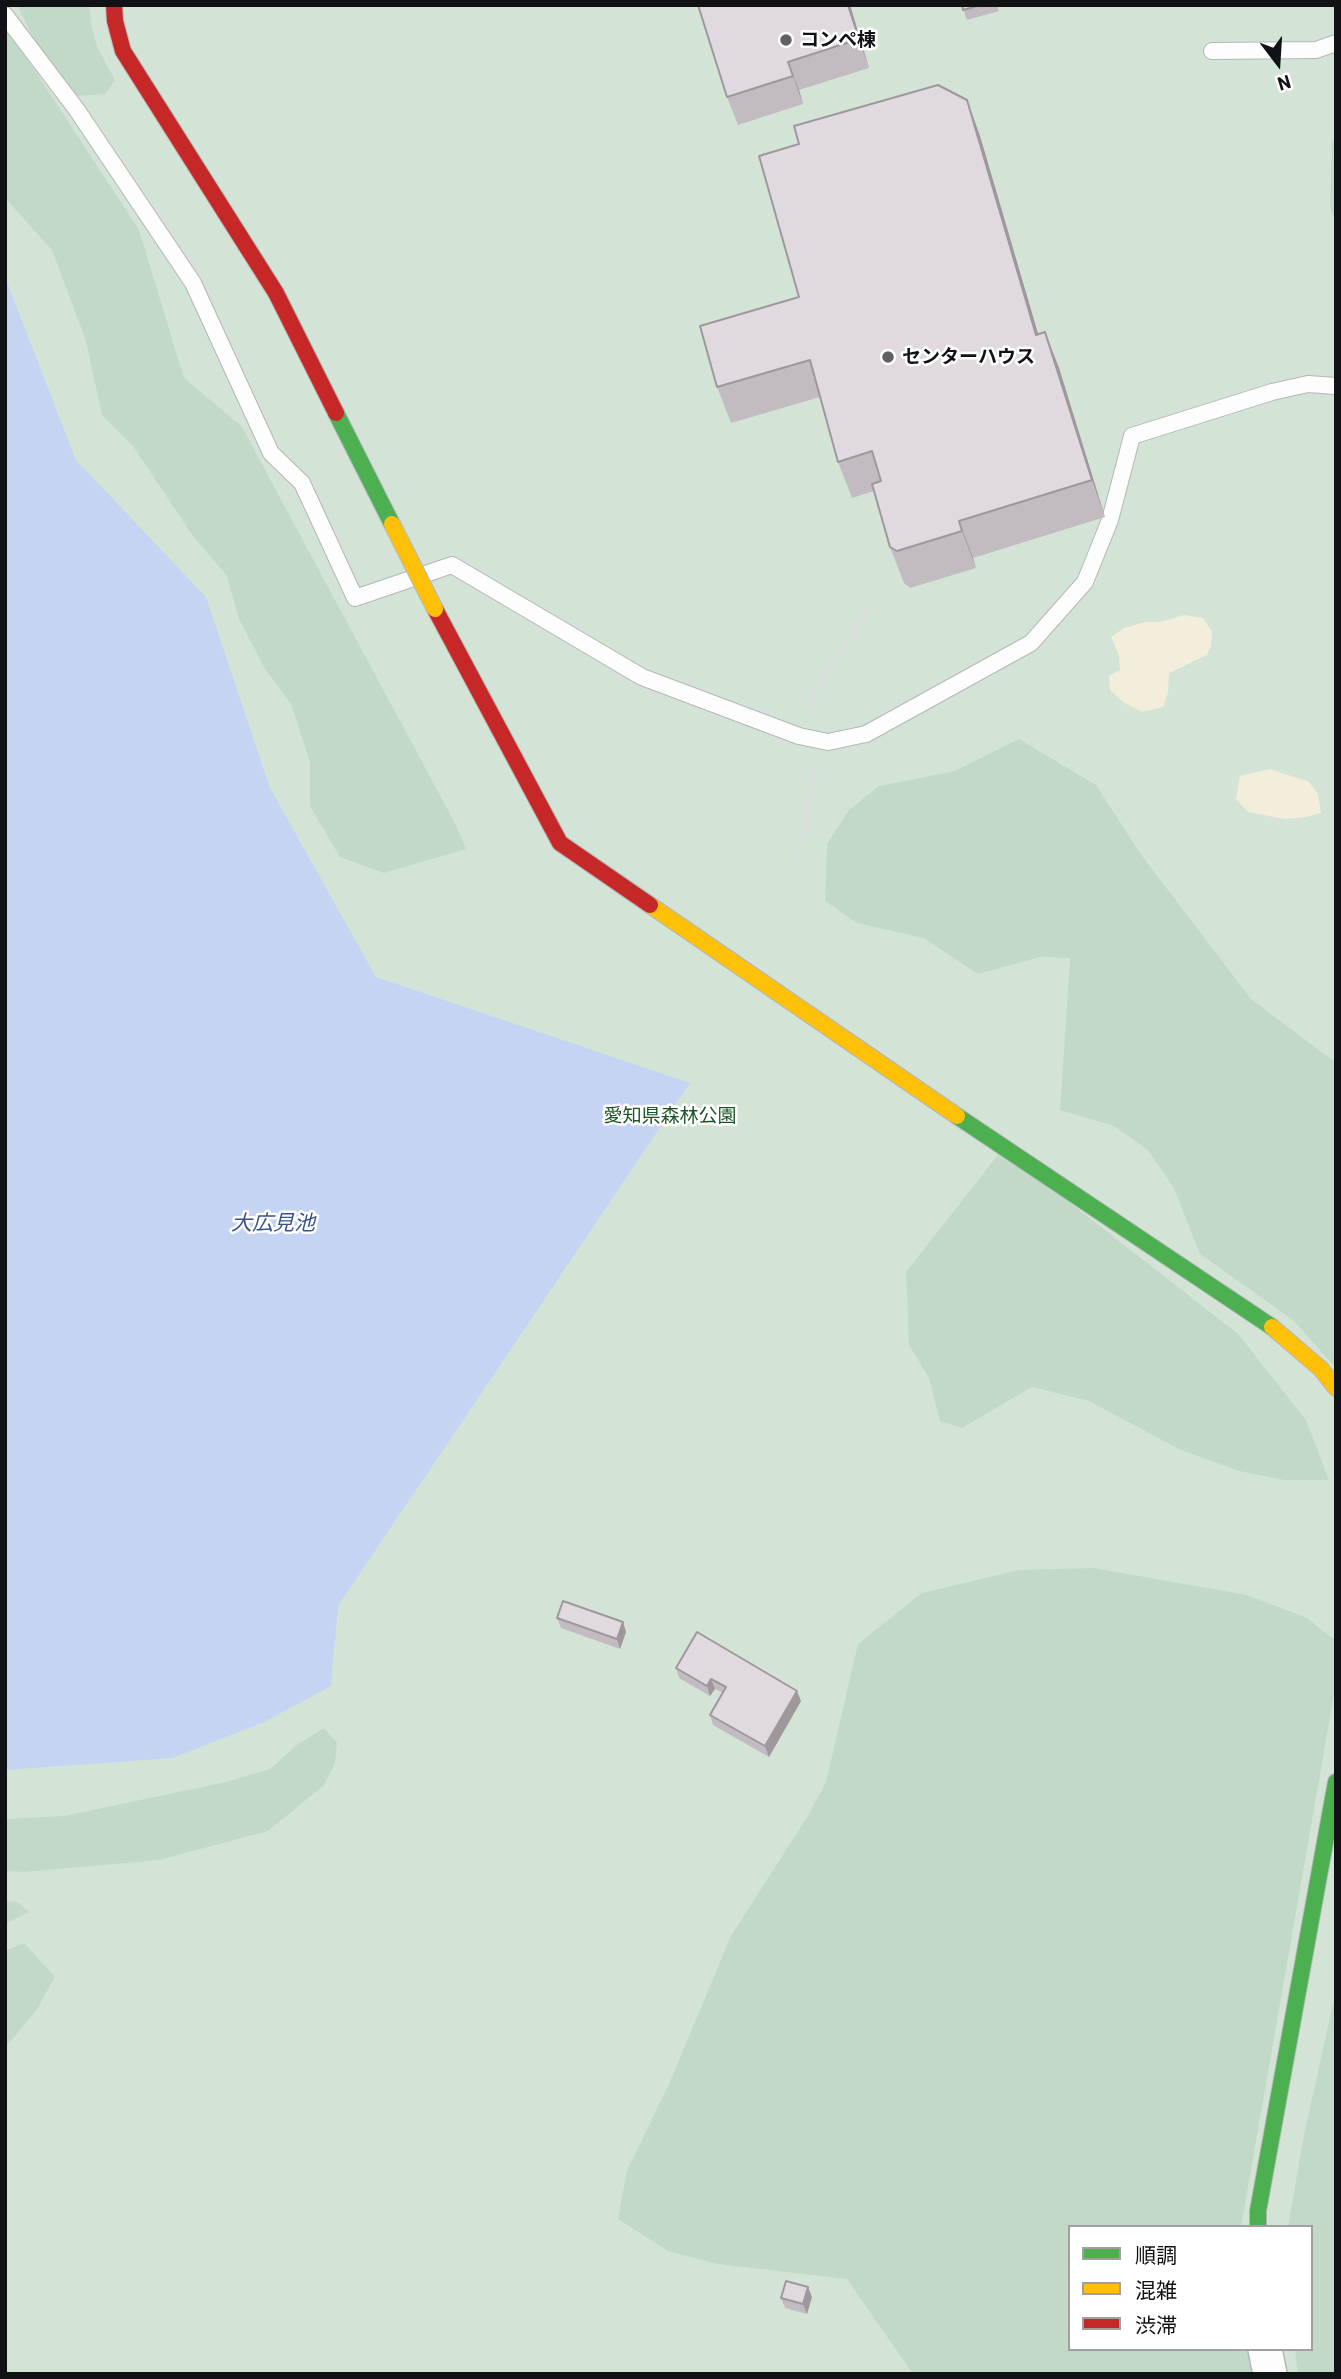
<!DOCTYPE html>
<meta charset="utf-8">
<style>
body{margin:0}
#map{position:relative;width:1341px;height:2379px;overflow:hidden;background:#f1f4f8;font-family:Barlow,"Noto Sans JP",sans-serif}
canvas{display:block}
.frame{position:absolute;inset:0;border:7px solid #111215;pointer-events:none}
.legend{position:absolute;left:1068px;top:2225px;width:245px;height:126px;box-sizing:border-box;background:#fff;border:2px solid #a0a0a1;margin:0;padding:9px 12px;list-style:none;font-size:21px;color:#111215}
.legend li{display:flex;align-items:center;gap:14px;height:35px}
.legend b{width:35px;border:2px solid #a0a0a1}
.north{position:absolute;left:1243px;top:28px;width:70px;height:70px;-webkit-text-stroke:5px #fff;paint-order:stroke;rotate:163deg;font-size:19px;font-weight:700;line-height:28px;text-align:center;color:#111215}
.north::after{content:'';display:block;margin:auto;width:24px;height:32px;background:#111215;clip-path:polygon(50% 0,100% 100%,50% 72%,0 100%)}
</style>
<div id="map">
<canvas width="1341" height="2379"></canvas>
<div class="frame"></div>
<ul class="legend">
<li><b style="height:9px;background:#4caf50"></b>順調</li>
<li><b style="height:9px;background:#ffc107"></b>混雑</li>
<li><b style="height:9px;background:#c62828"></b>渋滞</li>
</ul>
<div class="north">N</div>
</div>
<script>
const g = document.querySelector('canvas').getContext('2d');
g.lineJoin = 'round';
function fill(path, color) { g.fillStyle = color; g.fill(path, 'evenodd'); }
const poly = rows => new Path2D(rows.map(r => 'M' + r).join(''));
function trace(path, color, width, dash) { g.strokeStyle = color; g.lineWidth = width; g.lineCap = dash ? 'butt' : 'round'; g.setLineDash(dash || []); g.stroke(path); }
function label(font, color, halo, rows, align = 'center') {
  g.font = font + ' Barlow,"Noto Sans JP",sans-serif'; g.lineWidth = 5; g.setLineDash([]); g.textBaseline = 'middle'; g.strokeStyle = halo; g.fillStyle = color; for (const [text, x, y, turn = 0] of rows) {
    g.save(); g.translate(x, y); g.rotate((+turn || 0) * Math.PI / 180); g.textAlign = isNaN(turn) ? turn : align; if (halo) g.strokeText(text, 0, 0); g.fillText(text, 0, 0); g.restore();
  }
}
fill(poly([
 [5,5,1336,5,1336,2374,5,2374],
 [1070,2227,1311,2227,1311,2349,1070,2349]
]), '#d3e4d7');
fill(poly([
 [17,5,89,5,91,24,97,47,115,80,105,94,79,96,67,91,40,50],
 [5,22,22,51,139,230,184,378,242,427,457,827,466,849,384,873,340,857,310,806,310,762,291,704,264,667,239,619,227,576,193,536,133,446,102,415,86,341,52,250,5,198],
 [1336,135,1336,222,1330,207,1332,142],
 [1019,739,1096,785,1142,856,1251,999,1336,1063,1336,1368,1293,1320,1200,1254,1174,1188,1148,1150,1114,1126,1060,1110,1070,958,1040,957,978,974,924,938,857,923,825,901,827,844,849,810,879,786,955,771],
 [998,1155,1055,1191,1238,1334,1306,1420,1329,1480,1284,1480,1239,1471,1181,1450,1089,1401,1032,1387,962,1428,940,1421,929,1378,909,1345,906,1272],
 [1094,1568,1247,1595,1307,1618,1336,1641,1336,1683,1241,2227,1070,2227,1070,2349,1249,2349,1252,2374,913,2374,847,2279,717,2264,668,2251,618,2219,627,2171,669,2084,731,1936,809,1814,826,1782,858,1644,922,1593,1019,1570],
 [324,1728,337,1743,335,1763,324,1785,268,1831,159,1860,25,1872,5,1871,5,1819,64,1816,226,1782,270,1769,298,1744],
 [5,1901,17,1902,29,1912,5,1924],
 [24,1943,55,1977,36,2011,5,2048,5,1951],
 [1336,1990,1336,2374,1298,2374,1295,2349,1311,2349,1311,2227,1288,2227,1303,2140]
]), '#c3d9c8');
fill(poly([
 [1184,615,1203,618,1212,632,1211,646,1207,655,1169,673,1168,693,1163,707,1142,712,1123,702,1110,690,1109,676,1120,670,1119,655,1111,637,1124,628,1145,622,1160,622],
 [1270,769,1309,782,1318,794,1321,813,1306,817,1285,819,1248,812,1236,799,1240,776]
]), '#f2eedb');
fill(poly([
 [5,277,76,460,206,597,270,788,376,977,690,1083,338,1606,331,1686,264,1722,173,1758,5,1770]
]), '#c6d4f4');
const lane = poly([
 [5,15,77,110,193,283,271,453,302,483,355,598,452,565,642,677,799,736,828,742,866,734,1031,643,1085,582,1110,520,1132,436,1272,392,1308,384,1336,386],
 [1212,51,1316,50,1336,43]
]);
const street = poly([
 [1265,2349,1270,2374]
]);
const fast = poly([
 [336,413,392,524],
 [957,1116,1272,1327],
 [1258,2227,1258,2211,1336,1782]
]);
const slow = poly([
 [650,905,957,1116],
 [1272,1327,1321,1369,1336,1388]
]);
const jam = poly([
 [114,5,115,21,123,51,276,293,336,413],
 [435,609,560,843,650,905]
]);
trace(lane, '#b4b6b9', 18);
trace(street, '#b4b6b9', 36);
trace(fast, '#b4b6b9', 18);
trace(slow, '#b4b6b9', 18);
trace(jam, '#b4b6b9', 18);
trace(poly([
 [810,710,812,694,869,605],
 [798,857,814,777,812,770]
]), '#dcdcde', 4.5, [5, 3.5]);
trace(lane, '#fdfdfe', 16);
trace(street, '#fdfdfe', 33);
trace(fast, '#4caf50', 16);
trace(slow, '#ffc107', 16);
trace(jam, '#c62828', 16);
const slowBridge = poly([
 [392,524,435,609]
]);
trace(slowBridge, '#b4b6b9', 18, []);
trace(slowBridge, '#ffc107', 16);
fill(poly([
 [850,5,869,68,799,90,803,104,738,125,727,97],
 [962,5,997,5,999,11,967,20],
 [967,100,980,136,1038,334,1045,332,1059,368,1105,517,973,558,976,568,910,588,904,583,890,547,874,491,852,498,838,462,820,397,731,423,717,387,799,297],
 [557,1618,623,1622,626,1632,620,1649,561,1628],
 [676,1668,801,1701,769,1757,713,1725,710,1715,723,1693,715,1689,710,1696,679,1678],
 [812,2297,807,2314,785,2308,781,2298]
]), '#c2bbc1');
fill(poly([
 [848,5,850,5,869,68,859,39],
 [788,62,799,90,803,104],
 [967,100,980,136,1049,371,1036,335],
 [1045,332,1059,368,1105,517,1092,480],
 [959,521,973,558,976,568,962,531],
 [623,1622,626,1632,620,1649,617,1639],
 [711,1679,715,1689,710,1696,707,1686],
 [797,1691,801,1701,769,1757,765,1746],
 [808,2287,812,2297,807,2314,803,2304]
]), '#9e989d');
const building = poly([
 [698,5,848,5,859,39,788,62,793,76,727,97,698,5],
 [962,5,981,5,963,10,962,5],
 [938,85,967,100,1036,335,1045,332,1092,480,959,521,962,531,897,551,890,547,872,484,881,481,872,451,838,462,810,360,717,387,700,326,799,297,759,156,799,144,794,126,938,85],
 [563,1601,623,1622,617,1639,557,1618,563,1601],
 [697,1632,797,1691,765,1746,710,1715,726,1687,711,1679,707,1686,676,1668,697,1632],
 [786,2281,808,2287,803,2304,781,2298,786,2281]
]);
fill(building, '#e1d9e0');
trace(building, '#9e989d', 2);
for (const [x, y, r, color] of [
 [786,40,7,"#5f6164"],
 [888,357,7,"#5f6164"]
]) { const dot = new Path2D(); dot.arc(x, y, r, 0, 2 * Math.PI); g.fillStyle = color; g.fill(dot); trace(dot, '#fff', 2.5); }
label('bold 19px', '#111215', '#fff', [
 ["コンペ棟",800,40],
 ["センターハウス",902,357]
], 'left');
label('19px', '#1e5527', '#fff', [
 ["愛知県森林公園",670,1116]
]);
label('italic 21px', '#3a5389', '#fff', [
 ["大広見池",273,1223]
]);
</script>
